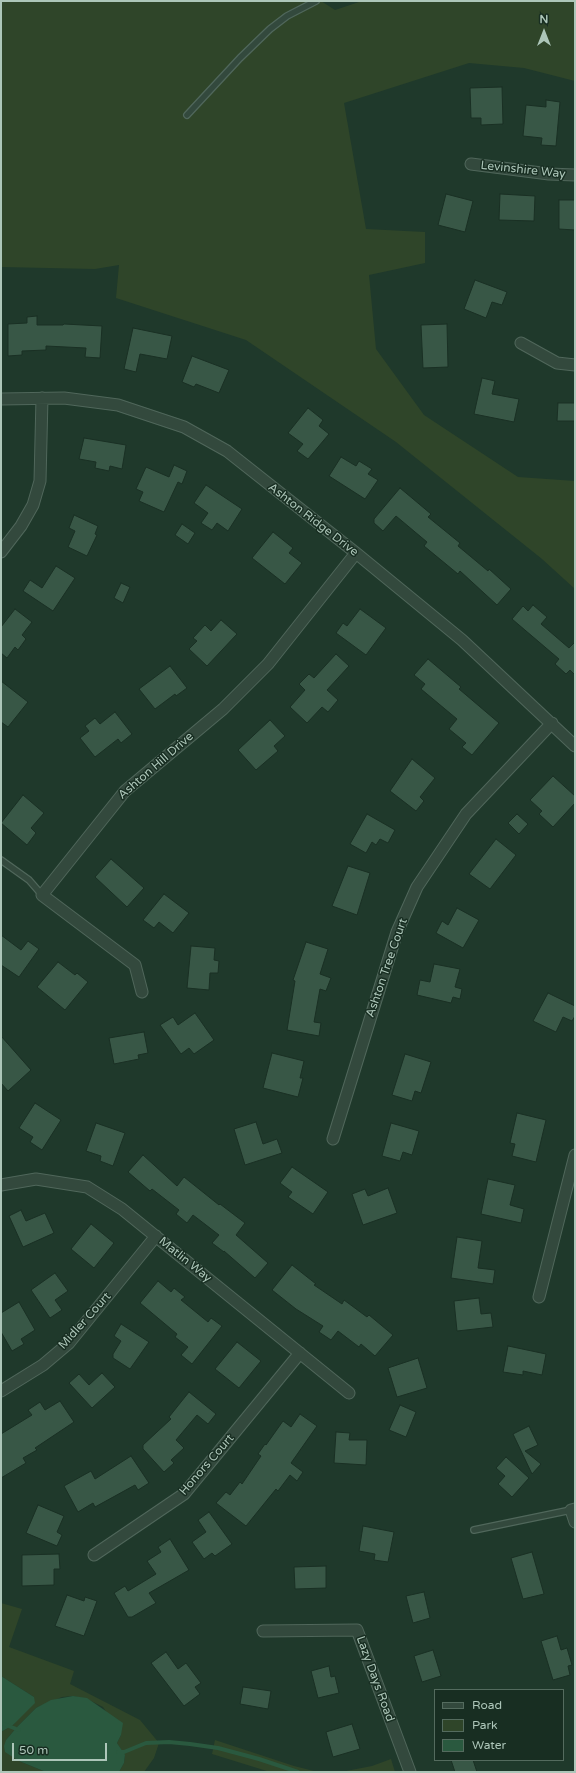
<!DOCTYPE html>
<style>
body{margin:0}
#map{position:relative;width:576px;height:1773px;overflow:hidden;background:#1f392b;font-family:"Varela Round",sans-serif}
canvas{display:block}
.frame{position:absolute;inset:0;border:2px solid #adc6b9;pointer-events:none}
.legend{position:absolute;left:434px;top:1689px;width:130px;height:72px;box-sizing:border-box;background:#182e22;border:1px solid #546b5e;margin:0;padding:5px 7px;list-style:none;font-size:12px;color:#adc6b9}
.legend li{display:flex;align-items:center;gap:8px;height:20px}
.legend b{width:20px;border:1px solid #546b5e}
.north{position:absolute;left:524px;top:12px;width:40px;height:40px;-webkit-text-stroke:3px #182e22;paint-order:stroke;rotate:0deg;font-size:11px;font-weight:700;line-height:16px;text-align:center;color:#adc6b9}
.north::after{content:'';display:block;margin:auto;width:14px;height:18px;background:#adc6b9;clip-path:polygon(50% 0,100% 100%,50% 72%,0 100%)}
.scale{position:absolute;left:12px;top:1743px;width:95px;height:18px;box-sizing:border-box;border:2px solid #adc6b9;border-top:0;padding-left:5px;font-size:12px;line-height:14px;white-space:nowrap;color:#adc6b9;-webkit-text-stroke:3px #182e22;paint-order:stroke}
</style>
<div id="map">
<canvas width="576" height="1773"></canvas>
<div class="frame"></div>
<ul class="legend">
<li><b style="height:5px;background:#33493d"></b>Road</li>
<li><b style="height:11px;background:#2f4529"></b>Park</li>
<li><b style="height:11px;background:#2a593f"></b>Water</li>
</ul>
<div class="north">N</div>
<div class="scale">50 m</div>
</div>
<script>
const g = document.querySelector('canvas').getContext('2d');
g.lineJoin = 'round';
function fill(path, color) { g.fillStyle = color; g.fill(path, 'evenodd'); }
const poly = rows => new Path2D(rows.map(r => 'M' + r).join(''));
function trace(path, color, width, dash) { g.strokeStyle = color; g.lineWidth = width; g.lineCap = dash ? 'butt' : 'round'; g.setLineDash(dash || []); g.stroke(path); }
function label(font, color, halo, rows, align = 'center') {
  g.font = font + ' "Varela Round",sans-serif'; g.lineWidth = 3; g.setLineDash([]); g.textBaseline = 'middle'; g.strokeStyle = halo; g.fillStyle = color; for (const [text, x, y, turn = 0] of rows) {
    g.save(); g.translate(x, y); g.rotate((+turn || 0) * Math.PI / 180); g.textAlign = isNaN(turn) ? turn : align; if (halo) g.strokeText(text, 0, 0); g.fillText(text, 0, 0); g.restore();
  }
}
fill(poly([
 [1,1,321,1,335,10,362,1,575,1,575,81,524,68,469,63,344,103,366,229,425,232,425,263,369,275,376,349,424,415,518,477,575,481,575,589,542,559,396,442,246,340,116,298,119,265,95,269,1,267],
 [1,1603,22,1609,9,1647,74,1671,70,1684,140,1720,159,1743,154,1758,144,1772,119,1772,124,1763,125,1756,117,1743,121,1735,103,1707,87,1699,73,1696,62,1697,36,1708,17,1727,6,1740,19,1761,46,1772,1,1772,1,1732,13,1725,34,1697,1,1676],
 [215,1740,294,1766,318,1772,270,1772,212,1754],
 [391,1759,395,1772,341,1772,372,1766]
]), '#2f4529');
fill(poly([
 [1,1676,34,1697,35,1703,13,1725,1,1732],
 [73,1696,87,1698,123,1723,121,1735,117,1743,125,1755,124,1763,119,1772,46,1772,19,1761,5,1752,4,1746,6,1740,17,1727,36,1708,51,1700]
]), '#2a593f');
trace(poly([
 [1,1723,19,1730],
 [118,1752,124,1752,146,1743,169,1742,190,1744,218,1748,259,1759,298,1772]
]), '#2a593f', 4);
const building = poly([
 [502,87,503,124,481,125,481,118,471,118,470,88,502,87],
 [546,100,560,102,556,146,541,145,542,138,523,136,526,105,546,107,546,100],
 [446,194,473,201,465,232,438,225,446,194],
 [500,194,535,196,534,221,499,220,500,194],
 [559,200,575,200,575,230,559,229,559,200],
 [475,280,507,292,502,305,492,302,486,318,464,309,475,280],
 [37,316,37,325,63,325,64,324,102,326,100,358,85,357,86,348,46,346,46,350,22,351,22,355,8,356,8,324,27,323,27,317,37,316],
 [447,324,448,367,423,368,421,325,447,324],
 [133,328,172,336,167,359,140,354,136,372,124,369,133,328],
 [192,356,229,370,219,393,196,384,194,387,182,382,192,356],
 [482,378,495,381,492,394,519,399,514,422,474,414,482,378],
 [558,403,575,403,575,421,557,421,558,403],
 [308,408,323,420,319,426,329,434,308,459,297,451,303,444,288,433,308,408],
 [84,438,126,445,122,469,110,466,109,471,95,468,96,462,79,459,84,438],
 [341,457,356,466,359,461,372,469,368,474,378,480,365,499,329,476,341,457],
 [174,465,187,471,182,484,178,482,164,512,139,501,143,492,136,489,146,467,169,477,174,465],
 [206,485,242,509,228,531,217,523,212,530,201,523,208,513,194,503,206,485],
 [400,488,431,514,428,517,460,543,458,546,488,571,489,569,511,589,497,605,460,571,458,574,424,546,427,542,396,516,383,531,374,523,374,519,400,488],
 [74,515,98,526,95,534,97,535,87,556,68,547,75,531,69,528,74,515],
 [182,524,195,533,188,544,175,535,182,524],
 [273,532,293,548,289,553,302,563,285,584,252,558,273,532],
 [56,566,75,578,53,611,23,591,30,580,42,588,56,566],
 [121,583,130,587,123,603,114,598,121,583],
 [533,605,547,617,541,624,569,648,575,642,575,675,570,670,566,674,555,664,559,659,512,619,523,606,528,611,533,605],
 [15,609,32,622,22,635,26,639,18,650,15,647,7,658,1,653,1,627,15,609],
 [360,609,386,628,366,655,336,633,343,623,347,626,360,609],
 [221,620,237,634,207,666,189,649,197,641,193,638,205,625,211,631,221,620],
 [336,654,349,666,327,690,338,700,328,712,322,707,307,723,290,707,305,690,299,684,309,674,314,678,336,654],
 [428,659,461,687,459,689,499,723,472,755,462,747,466,743,449,729,457,719,421,689,425,684,414,675,428,659],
 [170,666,187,688,176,696,175,694,155,709,139,689,170,666],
 [1,681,28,702,8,727,1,722,1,681],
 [115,712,132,734,121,743,118,739,95,757,80,738,89,731,85,726,95,718,100,724,115,712],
 [270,720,285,736,274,746,278,751,256,770,238,750,270,720],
 [412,759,435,778,420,797,424,801,416,811,390,791,412,759],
 [553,776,575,796,575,803,553,827,539,814,542,811,530,800,553,776],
 [23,795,44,813,31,828,36,833,27,845,1,823,23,795],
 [367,814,395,830,388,843,380,839,376,845,372,842,366,853,350,844,367,814],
 [517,814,528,824,519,834,508,823,517,814],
 [496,839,516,855,490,889,469,874,496,839],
 [111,859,144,888,127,907,95,877,111,859],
 [348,866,370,873,357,915,332,906,348,866],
 [164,894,189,913,173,933,159,922,154,928,143,920,164,894],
 [457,908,479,920,463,948,436,933,442,921,448,925,457,908],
 [1,935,21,950,28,941,39,949,19,977,1,965,1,935],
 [306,942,328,949,320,974,331,978,326,991,320,989,314,1022,321,1023,319,1036,287,1030,295,981,293,980,306,942],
 [191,946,215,948,214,960,219,961,218,973,210,973,209,990,187,988,191,946],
 [58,962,75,975,77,973,88,982,65,1010,37,987,58,962],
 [434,964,460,969,455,987,462,989,460,999,453,997,451,1003,417,995,420,980,430,982,434,964],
 [548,993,575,1006,575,1016,572,1021,563,1017,556,1032,533,1021,548,993],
 [195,1013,214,1040,194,1054,189,1048,181,1054,160,1025,173,1017,178,1025,195,1013],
 [144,1032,148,1053,138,1055,139,1059,114,1064,109,1038,144,1032],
 [1,1036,31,1070,8,1091,1,1083,1,1036],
 [272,1053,304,1061,300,1078,303,1078,298,1097,263,1088,272,1053],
 [405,1054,431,1062,421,1093,415,1091,412,1101,392,1095,405,1054],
 [35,1103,61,1120,42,1150,30,1142,33,1137,19,1128,35,1103],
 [517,1113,546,1120,536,1162,512,1156,515,1144,510,1143,517,1113],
 [256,1122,263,1144,277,1139,282,1153,245,1165,234,1129,256,1122],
 [96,1123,125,1133,113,1166,100,1161,101,1156,86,1151,96,1123],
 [391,1123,419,1131,412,1155,403,1152,400,1161,382,1156,391,1123],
 [143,1155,177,1186,184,1177,219,1205,220,1204,245,1223,236,1235,268,1263,255,1278,224,1251,224,1252,212,1243,219,1235,193,1215,187,1223,176,1214,179,1210,152,1189,150,1191,128,1172,143,1155],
 [292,1167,328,1192,313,1214,288,1197,292,1192,280,1183,292,1167],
 [488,1179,515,1185,510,1205,524,1209,521,1223,481,1214,488,1179],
 [388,1188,397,1213,363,1225,352,1194,365,1189,368,1196,388,1188],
 [21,1210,26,1221,45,1213,54,1233,23,1247,9,1216,21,1210],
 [91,1224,114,1243,94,1268,71,1249,91,1224],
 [457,1237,482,1241,478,1268,495,1270,493,1284,451,1278,457,1237],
 [292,1265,316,1284,314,1285,342,1304,344,1300,367,1317,369,1315,393,1335,375,1356,361,1344,359,1347,338,1331,331,1340,319,1332,323,1326,296,1309,272,1290,292,1265],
 [55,1273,68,1291,55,1300,62,1310,50,1318,31,1290,55,1273],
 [158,1281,171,1292,174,1288,185,1297,181,1300,208,1322,211,1318,222,1326,192,1364,181,1355,188,1347,175,1337,177,1334,140,1303,158,1281],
 [479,1298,481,1314,491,1313,493,1327,457,1331,454,1301,479,1298],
 [19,1302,35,1330,21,1339,24,1344,12,1351,1,1332,1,1313,19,1302],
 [121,1324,149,1342,130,1369,113,1358,113,1354,121,1341,114,1336,121,1324],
 [237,1342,261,1361,239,1388,215,1369,237,1342],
 [508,1346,546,1354,542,1375,523,1371,523,1375,503,1372,508,1346],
 [418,1358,427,1388,397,1397,388,1368,418,1358],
 [102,1373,115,1387,92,1408,69,1383,79,1374,89,1385,102,1373],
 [189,1392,216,1414,208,1424,197,1415,176,1440,184,1448,171,1460,174,1463,164,1472,143,1449,143,1445,171,1419,169,1417,189,1392],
 [60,1401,74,1422,35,1448,37,1450,23,1458,26,1463,1,1478,1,1434,32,1415,28,1410,40,1402,45,1410,60,1401],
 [400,1405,416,1412,406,1437,389,1430,400,1405],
 [300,1414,317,1426,291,1463,303,1472,297,1481,290,1475,278,1491,276,1489,246,1526,216,1503,226,1492,230,1495,240,1482,242,1484,261,1456,258,1454,265,1444,266,1445,283,1421,291,1427,300,1414],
 [529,1426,538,1445,525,1451,541,1464,532,1474,513,1434,529,1426],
 [336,1432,350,1433,349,1440,367,1440,366,1465,334,1463,336,1432],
 [131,1456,149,1483,138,1490,135,1485,95,1507,93,1503,78,1512,64,1486,91,1471,95,1479,131,1456],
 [506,1457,529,1478,512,1497,498,1484,505,1476,496,1468,506,1457],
 [38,1505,64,1516,57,1532,62,1535,57,1546,26,1533,38,1505],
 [209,1512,232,1544,215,1556,212,1553,204,1559,192,1542,206,1532,198,1520,209,1512],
 [363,1526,394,1532,388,1562,374,1560,375,1554,359,1551,363,1526],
 [170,1539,189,1570,149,1593,156,1603,132,1617,128,1617,114,1593,125,1586,128,1591,156,1574,147,1561,161,1552,158,1547,170,1539],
 [532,1552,544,1594,523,1599,511,1558,532,1552],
 [59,1554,60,1569,54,1569,54,1585,22,1586,22,1555,59,1554],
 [326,1566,326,1588,295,1589,294,1567,326,1566],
 [424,1592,430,1618,413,1623,406,1596,424,1592],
 [67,1595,84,1601,85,1597,97,1601,84,1636,55,1626,67,1595],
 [557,1636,561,1650,567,1648,572,1665,568,1666,570,1675,553,1680,541,1641,557,1636],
 [433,1650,441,1676,422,1682,414,1656,433,1650],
 [166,1652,178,1669,186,1663,201,1683,195,1687,200,1694,184,1706,151,1663,166,1652],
 [329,1666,331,1677,335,1676,339,1693,318,1698,311,1671,329,1666],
 [243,1687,271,1691,268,1709,240,1704,243,1687],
 [352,1724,360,1749,333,1757,326,1732,352,1724],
 [451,1760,473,1760,477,1772,455,1772,451,1760]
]);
fill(building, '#385746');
trace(building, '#1a3024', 1);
const lane = poly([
 [187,115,240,58,270,29,287,16,316,1],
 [1,860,29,880,42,895],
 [474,1530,571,1510]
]);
const street = poly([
 [471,164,549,174,575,175],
 [521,343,557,363,575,365],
 [1,399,64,398,118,405,184,427,227,451,356,553,462,640,575,746],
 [1,552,21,526,33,505,40,481,42,398],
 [142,992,135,965,42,895,125,791,223,709,268,664,356,553],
 [333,1139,397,932,417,887,466,814,552,723],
 [1,1185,36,1179,87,1187,122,1209,349,1393],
 [539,1297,575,1155],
 [1,1391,43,1365,69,1343,156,1236],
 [575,1509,571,1510,575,1522],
 [94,1555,184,1494,300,1353],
 [263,1631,357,1630,410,1772]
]);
trace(lane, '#50675b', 8);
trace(street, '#50675b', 13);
trace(lane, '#33493d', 5.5);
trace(street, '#33493d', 11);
label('12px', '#adc6b9', '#182e22', [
 ["Levinshire Way",523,170,6],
 ["Ashton Ridge Drive",313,520,38],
 ["Ashton Hill Drive",156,766,-41],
 ["Ashton Tree Court",387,968,-71],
 ["Matlin Way",185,1260,39],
 ["Midler Court",85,1321,-48],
 ["Honors Court",207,1465,-49],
 ["Lazy Days Road",375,1679,70]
]);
</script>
